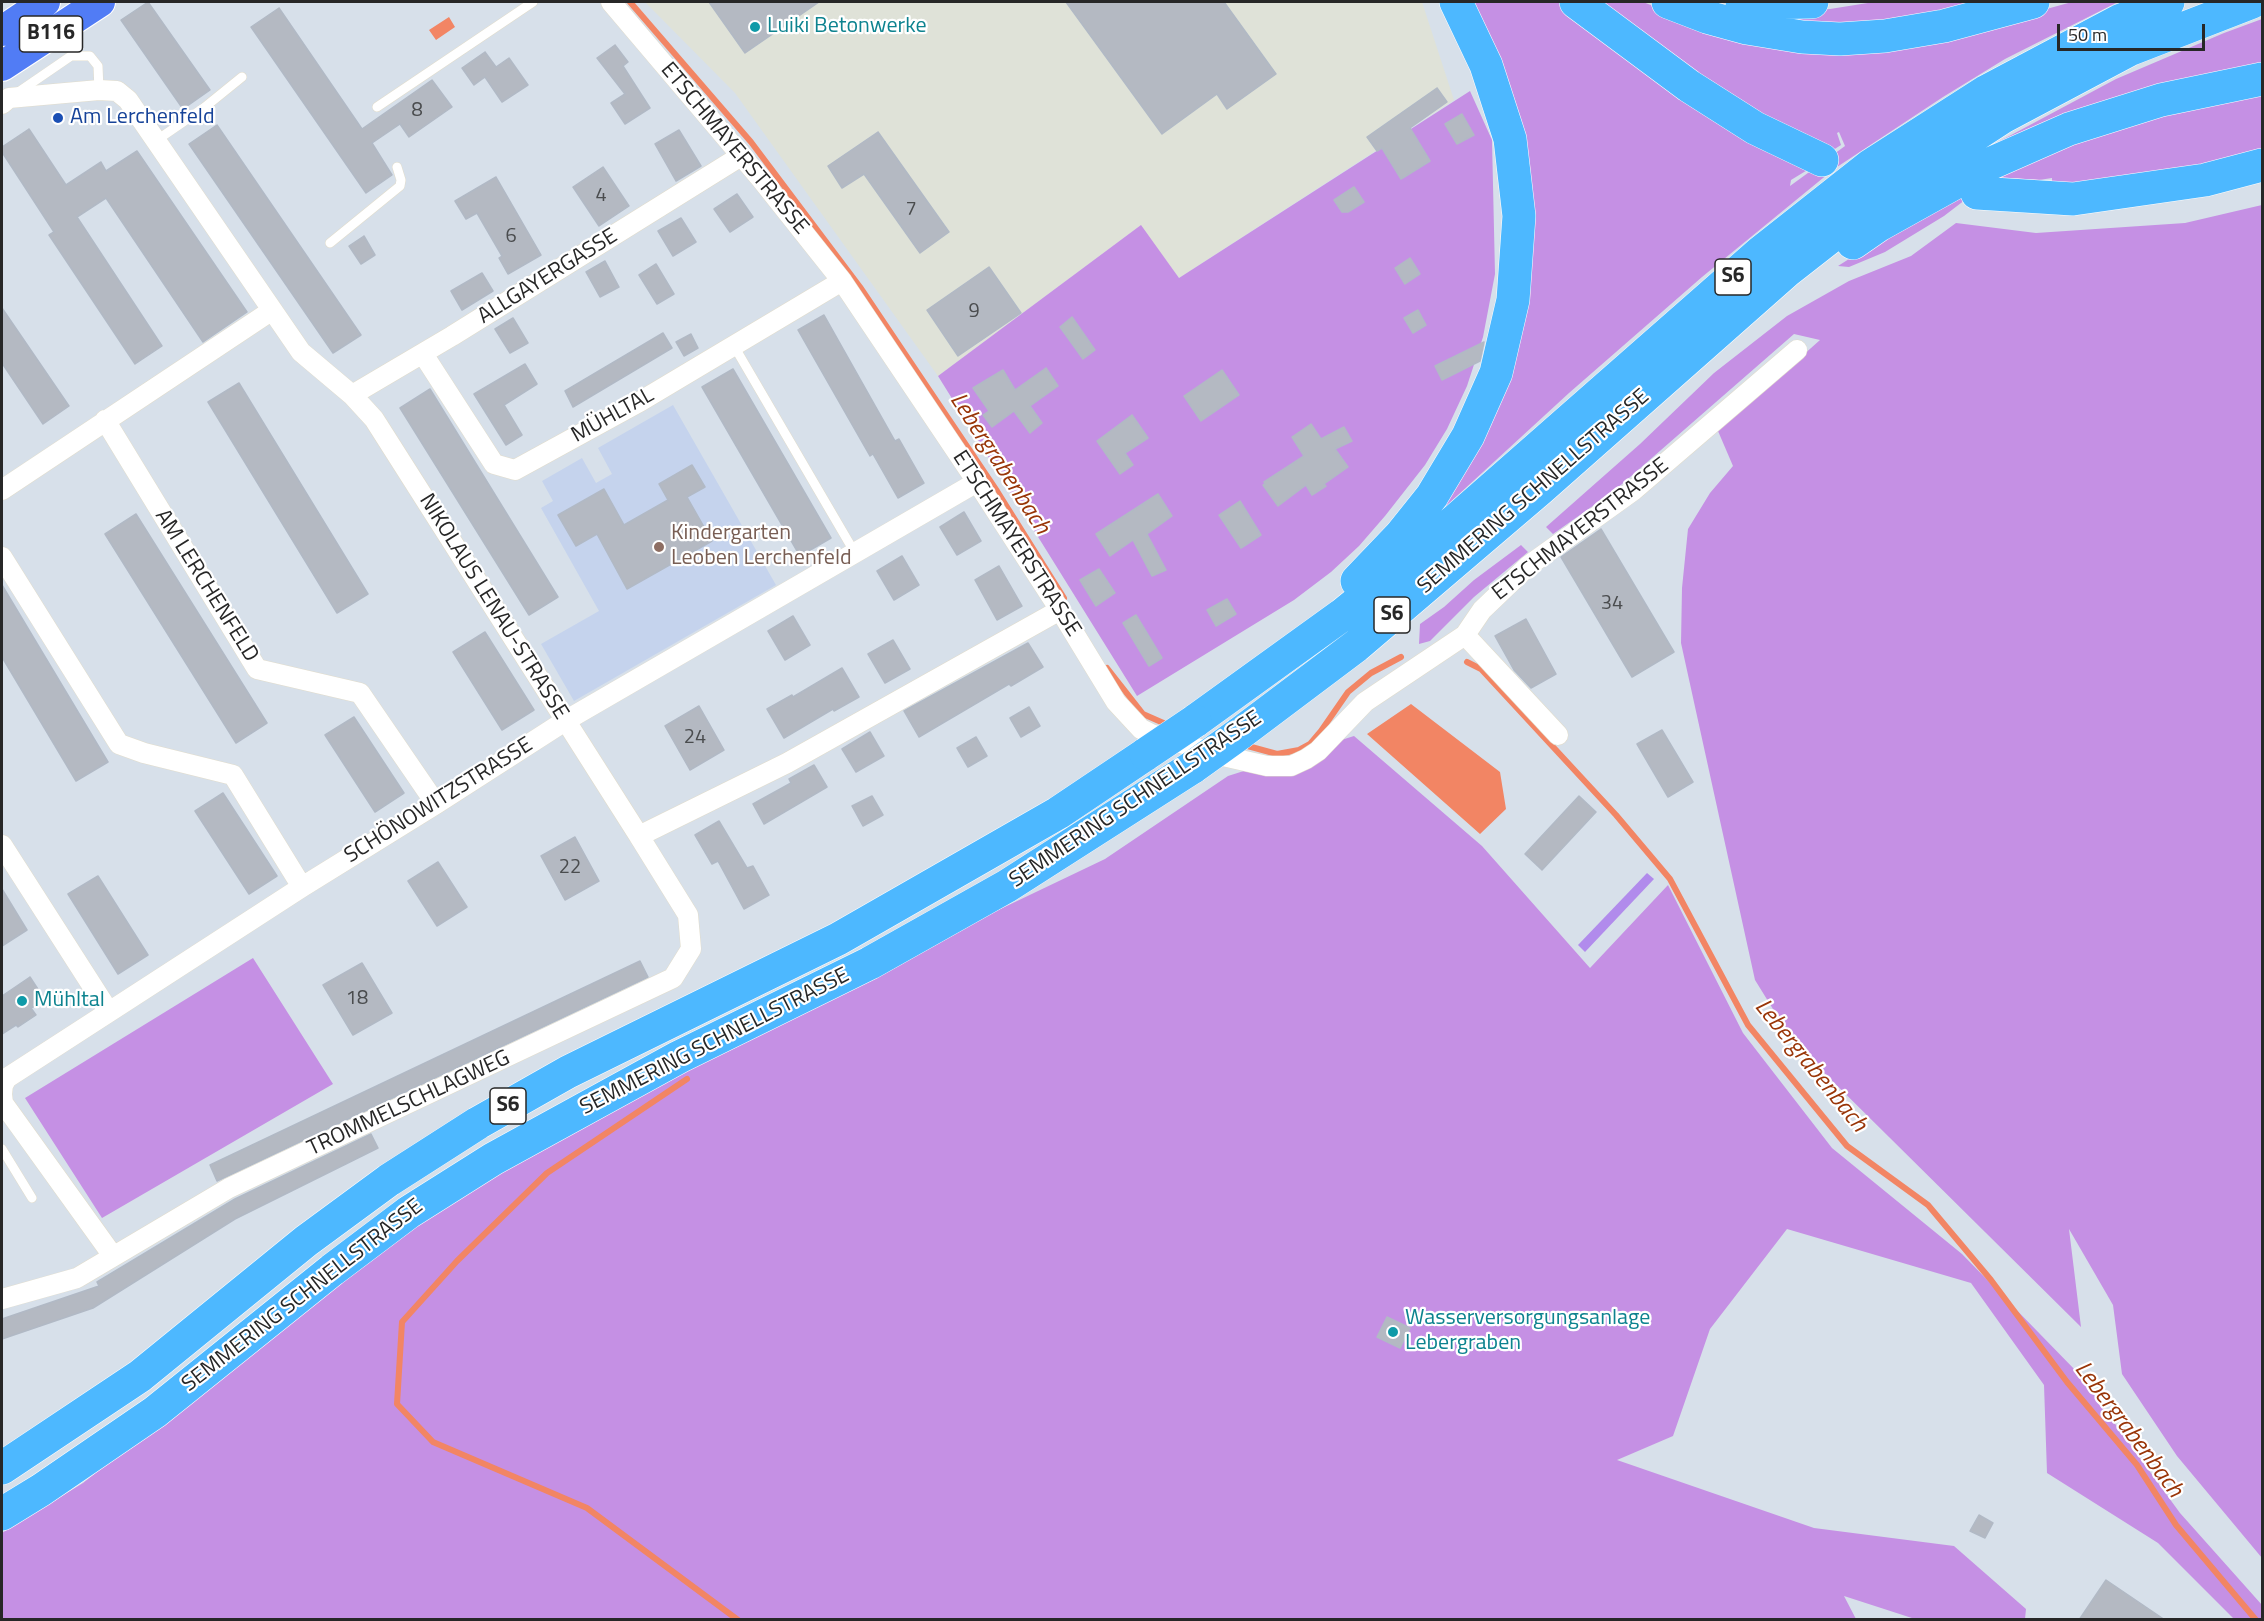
<!DOCTYPE html>
<meta charset="utf-8">
<style>
body{margin:0}
#map{position:relative;width:2264px;height:1621px;overflow:hidden;background:#d7e0ea;font-family:"Titillium Web",sans-serif}
canvas{display:block}
.frame{position:absolute;inset:0;border:3px solid #272727;pointer-events:none}
.scale{position:absolute;left:2057px;top:24px;width:148px;height:27px;box-sizing:border-box;border:3px solid #272727;border-top:0;padding-left:8px;font-size:18px;line-height:21px;white-space:nowrap;color:#272727;-webkit-text-stroke:4px #fff;paint-order:stroke}
</style>
<div id="map">
<canvas width="2264" height="1621"></canvas>
<div class="frame"></div>
<div class="scale">50 m</div>
</div>
<script>
const g = document.querySelector('canvas').getContext('2d');
g.lineJoin = 'round';
function fill(path, color) { g.fillStyle = color; g.fill(path, 'evenodd'); }
const poly = rows => new Path2D(rows.map(r => 'M' + r).join(''));
function trace(path, color, width, dash) { g.strokeStyle = color; g.lineWidth = width; g.lineCap = dash ? 'butt' : 'round'; g.setLineDash(dash || []); g.stroke(path); }
function label(font, color, halo, rows, align = 'center') {
  g.font = font + ' "Titillium Web",sans-serif'; g.lineWidth = 4.5; g.setLineDash([]); g.textBaseline = 'middle'; g.strokeStyle = halo; g.fillStyle = color; for (const [text, x, y, turn = 0] of rows) {
    g.save(); g.translate(x, y); g.rotate((+turn || 0) * Math.PI / 180); g.textAlign = isNaN(turn) ? turn : align; if (halo) g.strokeText(text, 0, 0); g.fillText(text, 0, 0); g.restore();
  }
}
fill(poly([
 [645,2,1422,2,1454,100,1179,278,1140,226,938,376,735,93]
]), '#dfe2d8');
fill(poly([
 [673,405,776,585,574,701,541,644,599,611,541,508,553,501,542,481,582,458,596,483,612,474,598,448]
]), '#c5d3ed');
fill(poly([
 [1464,2,1558,2,1610,42,1809,169,1791,180,1790,186,1845,146,1839,132,1837,133,1841,145,1830,152,1756,119,1595,2,1643,2,1709,28,2010,19,2072,2,2118,2,2005,59,1943,97,1834,169,1702,277,1569,393,1446,506,1442,502,1526,268],
 [1874,2,1990,2,1911,21,1830,28,1759,13,1830,9],
 [2262,19,2262,68,1985,149,2116,79,2224,33],
 [2262,90,2262,150,2113,185,2042,182,2052,181,2052,178,2039,180,1995,177,1944,216,1885,252,1849,267,1838,266,1934,205,1998,172,2139,118],
 [1470,91,1492,140,1495,274,1483,337,1467,386,1447,429,1425,465,1385,516,1359,546,1331,572,1294,600,1137,696,938,376,1141,225,1179,278],
 [2262,205,2262,1558,2177,1456,2122,1374,2113,1305,2069,1229,2081,1327,1794,1043,1755,980,1681,643,1682,588,1688,529,1710,493,1733,466,1718,431,1820,340,1794,334,1614,491,1553,534,1546,527,1640,444,1714,373,1787,316,1849,281,1911,256,1956,223,2036,233,2185,223],
 [1521,545,1528,552,1474,597,1430,641,1419,644,1420,624,1444,607,1474,580],
 [1354,736,1482,846,1590,968,1668,885,1743,1033,1832,1148,1962,1254,2078,1373,2180,1513,2262,1605,2262,1619,2234,1619,2158,1543,2047,1473,2044,1385,1971,1283,1787,1229,1710,1329,1673,1436,1617,1460,1814,1528,1954,1546,2026,1609,2025,1619,1915,1619,1844,1596,1856,1619,2,1620,2,1533,83,1483,346,1275,527,1150,992,913,1105,859,1228,776],
 [253,958,333,1084,102,1218,25,1098]
]), '#c590e4');
fill(poly([
 [1647,873,1654,879,1585,952,1578,945]
]), '#b18bec');
fill(poly([
 [449,17,455,27,436,40,429,30],
 [1411,704,1500,772,1506,809,1480,834,1367,734]
]), '#f28564');
trace(poly([
 [630,2,751,142,860,287,997,491,1064,598],
 [1467,662,1481,669,1616,815,1670,879,1748,1025,1847,1146,1928,1205,1991,1280,2067,1382,2137,1465,2176,1525,2256,1620],
 [1107,668,1143,714,1168,725],
 [1244,745,1277,754,1299,750,1310,744,1321,731,1348,692,1371,673,1401,657],
 [687,1079,547,1173,457,1261,402,1322,397,1404,433,1442,587,1508,738,1620]
]), '#f28564', 6);
const building = poly([
 [148,2,210,90,183,109,121,20,148,2],
 [709,2,819,2,745,53,709,2],
 [1066,2,1224,2,1276,74,1227,109,1217,94,1162,134,1066,2],
 [279,8,362,129,432,80,452,107,409,137,400,124,372,143,392,175,366,193,251,27,279,8],
 [615,45,628,62,623,66,650,108,625,124,611,103,625,94,597,58,615,45],
 [485,52,496,67,509,58,528,85,502,102,485,77,474,85,462,68,485,52],
 [1437,88,1447,102,1410,128,1430,161,1401,179,1382,148,1377,151,1367,137,1437,88],
 [1462,114,1474,135,1457,144,1445,124,1462,114],
 [217,125,361,335,333,353,189,144,217,125],
 [29,129,66,185,101,162,106,171,137,151,247,312,203,342,106,198,77,217,162,346,135,364,49,235,54,232,2,152,2,147,29,129],
 [679,130,701,166,676,181,655,144,679,130],
 [878,132,949,232,920,253,864,174,842,188,828,166,878,132],
 [603,167,629,206,599,226,573,187,603,167],
 [496,177,541,255,508,274,499,258,502,256,477,213,466,219,455,201,496,177],
 [1354,187,1364,202,1348,212,1342,212,1334,200,1354,187],
 [737,194,753,217,730,232,714,209,737,194],
 [681,218,696,242,673,256,658,231,681,218],
 [364,236,375,255,361,264,349,246,364,236],
 [1410,258,1420,274,1405,284,1395,268,1410,258],
 [605,261,619,287,600,297,586,272,605,261],
 [656,264,674,294,657,304,639,275,656,264],
 [989,267,1021,313,958,356,927,310,989,267],
 [482,273,493,291,462,310,451,291,482,273],
 [2,308,69,406,43,424,2,363,2,308],
 [1418,310,1426,325,1413,333,1404,318,1418,310],
 [824,315,895,441,899,439,924,483,898,498,873,454,870,456,798,330,824,315],
 [1072,317,1095,350,1083,359,1060,327,1072,317],
 [513,318,528,343,510,353,495,329,513,318],
 [663,333,672,348,573,407,565,391,663,333],
 [691,334,698,348,684,356,676,342,691,334],
 [1484,342,1480,361,1442,380,1435,366,1484,342],
 [525,364,537,384,504,405,522,435,506,445,474,394,525,364],
 [1046,368,1058,386,1030,406,1042,423,1030,433,1014,411,992,427,983,415,989,411,973,388,1003,370,1015,390,1046,368],
 [733,369,831,538,800,556,702,387,733,369],
 [1222,370,1239,395,1201,421,1184,396,1222,370],
 [239,383,368,594,337,613,208,402,239,383],
 [430,389,558,597,529,615,400,408,430,389],
 [1132,415,1148,438,1125,453,1133,465,1120,474,1097,441,1132,415],
 [1311,424,1321,439,1344,427,1352,441,1335,449,1348,467,1324,484,1326,486,1312,495,1306,485,1278,506,1263,485,1265,484,1264,482,1304,456,1292,437,1311,424],
 [692,465,705,487,687,497,712,541,627,589,597,534,576,546,558,515,604,489,624,525,668,500,659,484,692,465],
 [1158,494,1172,516,1147,534,1166,570,1152,576,1133,540,1110,556,1096,534,1158,494],
 [1240,501,1261,535,1241,548,1219,515,1240,501],
 [964,512,981,541,957,555,940,527,964,512],
 [136,514,267,723,236,743,105,534,136,514],
 [1601,529,1674,652,1632,677,1561,557,1601,529],
 [902,556,919,585,894,600,877,571,902,556],
 [999,566,1022,606,997,620,975,580,999,566],
 [1099,569,1115,593,1096,606,1080,580,1099,569],
 [2,585,108,762,76,781,2,657,2,585],
 [1227,599,1236,614,1216,626,1207,610,1227,599],
 [1136,615,1162,658,1149,666,1123,623,1136,615],
 [793,616,810,645,785,660,768,631,793,616],
 [1526,619,1556,674,1531,688,1514,670,1495,636,1526,619],
 [485,632,534,710,502,730,453,652,485,632],
 [893,640,910,669,885,683,868,654,893,640],
 [1028,643,1043,667,1011,686,1009,684,919,737,904,711,1028,643],
 [842,668,859,697,834,711,833,709,784,738,767,709,792,695,793,697,842,668],
 [699,706,724,750,690,770,665,726,699,706],
 [1029,707,1040,726,1021,737,1010,718,1029,707],
 [354,717,404,793,375,812,325,735,354,717],
 [1662,730,1693,782,1668,797,1637,744,1662,730],
 [870,732,884,756,856,772,842,749,870,732],
 [976,737,987,756,968,767,957,748,976,737],
 [814,765,827,787,764,824,753,804,791,783,789,779,814,765],
 [223,793,277,876,249,894,195,811,223,793],
 [872,796,883,815,863,826,852,806,872,796],
 [1579,796,1596,812,1542,870,1525,854,1579,796],
 [719,821,747,868,753,866,769,895,744,909,718,861,712,864,695,835,719,821],
 [575,837,599,881,565,900,541,856,575,837],
 [438,862,467,907,437,926,408,881,438,862],
 [98,876,148,955,118,974,68,894,98,876],
 [2,889,27,930,2,946,2,889],
 [640,961,648,977,217,1181,210,1165,640,961],
 [362,963,392,1013,353,1035,323,985,362,963],
 [30,977,45,1000,31,1008,36,1015,18,1027,16,1025,2,1034,2,996,30,977],
 [371,1134,378,1148,235,1219,93,1308,2,1339,2,1319,99,1286,97,1282,235,1199,371,1134],
 [1387,1317,1410,1328,1400,1348,1377,1337,1387,1317],
 [1979,1515,1993,1523,1985,1538,1970,1531,1979,1515],
 [2106,1580,2165,1620,2079,1620,2106,1580]
]);
fill(building, '#b4b9c2');
trace(building, '#b1b9c5', 1.5);
const lane = poly([
 [17,93,71,56,90,56,98,66,99,90],
 [377,107,533,2],
 [157,140,205,107,242,77],
 [330,243,400,186,401,180,397,167],
 [734,346,855,553],
 [2,1149,32,1198]
]);
const street = poly([
 [611,2,761,179,842,281,977,482,1060,610,1116,702,1141,729,1151,734,1223,756,1267,766,1291,766,1306,759,1318,751,1365,702,1465,635,1482,610,1528,566,1634,490,1797,350],
 [2,104,9,98,99,90,117,91,128,100,301,352,352,395,374,419,639,836,787,763,1060,610],
 [423,354,494,464,515,470,641,401,842,281],
 [352,395,452,336,741,156],
 [105,420,257,669,360,693,436,804],
 [2,490,271,311],
 [2,557,119,744,144,753,233,775,302,887],
 [1465,635,1558,735],
 [2,845,109,1012,302,887,436,804,565,721,977,482],
 [2,1094,3,1103,113,1256],
 [2,1094,3,1085,7,1078,109,1012],
 [2,1299,77,1278,229,1188,673,978,691,949,688,915,639,836]
]);
const primary = poly([
 [2,31,45,2],
 [2,66,100,2]
]);
const highway = poly([
 [1576,2,1689,86,1755,128,1822,160],
 [1668,2,1707,17,1747,28,1802,37,1840,39,1885,36,1944,26,2033,2],
 [1742,2,1755,3,1812,2],
 [1977,193,2073,199,2205,180,2262,165],
 [1853,243,1879,225,1985,166,2069,129,2161,100,2262,79],
 [1357,581,1400,536,1432,496,1468,436,1496,373,1513,300,1519,216,1510,139,1486,65,1456,2],
 [1195,721,1342,615,1416,555,1761,252,1870,166,1987,91,2119,21,2168,2],
 [1239,734,1356,646,1540,489,1788,270,1889,191,2003,117,2131,49,2252,2],
 [2,1468,140,1376,306,1241,389,1180,478,1123,568,1072,838,939,1058,813,1146,754],
 [2,1514,41,1490,155,1412,332,1270,409,1212,493,1159,679,1057,870,963,1007,886,1193,767]
]);
trace(lane, '#e1dccc', 10);
trace(street, '#e1dccc', 21);
trace(primary, '#fff', 32);
trace(highway, '#fff', 34);
trace(lane, '#fff', 9);
trace(street, '#fff', 20);
trace(primary, '#517cf5', 30);
trace(highway, '#4db8ff', 33);
const highwayBridge = poly([
 [1146,754,1195,721],
 [1193,767,1239,734]
]);
trace(highwayBridge, '#fff', 34, []);
trace(highwayBridge, '#4db8ff', 33);
for (const [x, y, r, color] of [
 [755,27,6,"#0f9aa8"],
 [58,118,6,"#1a4fb4"],
 [659,547,6,"#8d6e63"],
 [22,1001,6,"#0f9aa8"],
 [1393,1332,6,"#0f9aa8"]
]) { const dot = new Path2D(); dot.arc(x, y, r, 0, 2 * Math.PI); g.fillStyle = color; g.fill(dot); trace(dot, '#fff', 2); }
label('20px', '#4a4c4e', null, [
 ["8",417,111],
 ["4",601,196],
 ["7",911,210],
 ["6",511,237],
 ["9",974,312],
 ["34",1612,604],
 ["24",695,738],
 ["22",570,868],
 ["18",357,999]
]);
for (const [x, y, w] of [
 [51,34,63],
 [1733,277,36],
 [1392,615,36],
 [508,1106,36]
]) { const box = new Path2D(); box.roundRect(x - w / 2, y - 18, w, 36, 4.5); g.fillStyle = '#fff'; g.fill(box); trace(box, '#272727', 1.5); }
label('bold 21px', '#272727', null, [
 ["B116",51,34],
 ["S6",1733,277],
 ["S6",1392,615],
 ["S6",508,1106]
]);
label('22px', '#0d838f', '#fff', [
 ["Luiki Betonwerke",767,27],
 ["Mühltal",34,1001],
 ["Wasserversorgungsanlage",1405,1319],
 ["Lebergraben",1405,1344]
], 'left');
label('22px', '#164399', '#fff', [
 ["Am Lerchenfeld",70,118]
], 'left');
label('22px', '#272727', '#fff', [
 ["ETSCHMAYERSTRASSE",734,149,50],
 ["ALLGAYERGASSE",548,277,-32],
 ["MÜHLTAL",613,416,-29],
 ["SEMMERING SCHNELLSTRASSE",1534,492,-41],
 ["ETSCHMAYERSTRASSE",1581,530,-38],
 ["ETSCHMAYERSTRASSE",1016,544,57],
 ["AM LERCHENFELD",206,586,58],
 ["NIKOLAUS LENAU-STRASSE",493,607,58],
 ["SEMMERING SCHNELLSTRASSE",1136,800,-34],
 ["SCHÖNOWITZSTRASSE",439,801,-32],
 ["SEMMERING SCHNELLSTRASSE",715,1042,-27],
 ["TROMMELSCHLAGWEG",409,1104,-25],
 ["SEMMERING SCHNELLSTRASSE",303,1296,-38]
]);
label('22px', '#785e54', '#fff', [
 ["Kindergarten",671,534],
 ["Leoben Lerchenfeld",671,559]
], 'left');
label('italic 24px', '#993508', '#fff', [
 ["Lebergrabenbach",999,464,57],
 ["Lebergrabenbach",1810,1066,51],
 ["Lebergrabenbach",2128,1430,53]
]);
</script>
